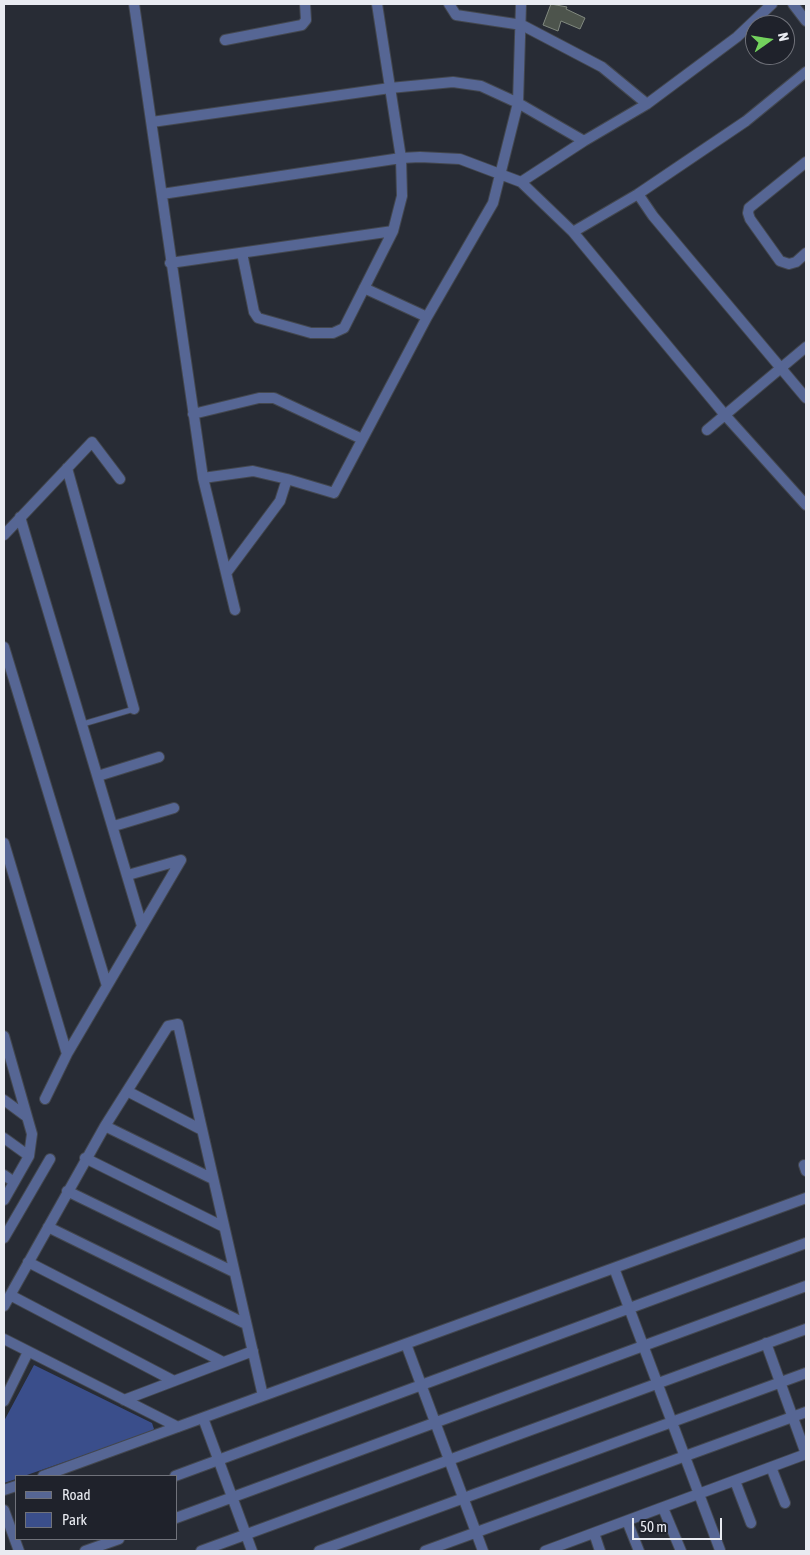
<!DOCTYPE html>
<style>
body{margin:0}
#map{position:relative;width:810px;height:1555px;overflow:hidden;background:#282c35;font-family:"Asap Condensed",sans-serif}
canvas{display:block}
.frame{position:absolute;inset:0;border:5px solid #e9ebf1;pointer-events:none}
.legend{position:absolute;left:15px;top:1475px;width:162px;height:65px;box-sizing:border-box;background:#1f222b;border:1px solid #70727a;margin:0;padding:6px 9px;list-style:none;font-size:15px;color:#e9ebf1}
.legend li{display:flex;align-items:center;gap:10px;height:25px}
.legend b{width:25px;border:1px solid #70727a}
.north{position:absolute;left:745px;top:15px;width:50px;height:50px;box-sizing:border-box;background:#1f222b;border:1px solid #70727a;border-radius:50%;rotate:77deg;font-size:14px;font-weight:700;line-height:20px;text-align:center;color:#e9ebf1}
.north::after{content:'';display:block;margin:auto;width:18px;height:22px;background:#73d25d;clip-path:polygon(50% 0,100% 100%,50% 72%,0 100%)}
.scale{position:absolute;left:632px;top:1518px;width:90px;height:22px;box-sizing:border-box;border:2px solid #e9ebf1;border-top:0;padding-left:6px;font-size:15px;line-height:18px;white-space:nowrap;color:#e9ebf1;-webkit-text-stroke:4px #1f222b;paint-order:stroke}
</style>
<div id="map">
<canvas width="810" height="1555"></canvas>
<div class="frame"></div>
<ul class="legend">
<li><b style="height:6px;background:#566694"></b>Road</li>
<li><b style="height:14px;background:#3a4e8b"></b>Park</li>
</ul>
<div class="north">N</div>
<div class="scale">50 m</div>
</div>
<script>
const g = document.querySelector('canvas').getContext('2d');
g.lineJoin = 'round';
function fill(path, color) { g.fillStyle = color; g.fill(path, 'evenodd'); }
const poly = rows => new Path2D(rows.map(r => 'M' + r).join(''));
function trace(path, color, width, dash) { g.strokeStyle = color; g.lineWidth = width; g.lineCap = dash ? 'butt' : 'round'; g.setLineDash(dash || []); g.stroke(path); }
fill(poly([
 [34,1365,152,1423,154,1429,151,1432,24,1476,16,1476,16,1479,4,1483,4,1421]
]), '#3a4e8b');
const building = poly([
 [551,4,567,7,566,9,585,18,580,29,561,21,558,31,543,25,551,4]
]);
fill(building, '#4d544c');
trace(building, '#81897f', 1);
const service = poly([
 [83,724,134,709]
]);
const minor = poly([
 [134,4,203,478,235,610],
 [449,4,456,15,522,25,602,67,647,104],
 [793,4,806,21],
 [225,40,302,25,306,20,305,4],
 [152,122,390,88,453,82,481,86,518,103,584,141],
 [806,162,749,208,748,213,750,219,780,261,789,264,796,262,806,253],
 [521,182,584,141,647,104,737,37,772,4],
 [162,194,401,158,420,157,460,159,521,182,573,232,725,415,806,505],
 [638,194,653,216,806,398],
 [573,232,638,194,746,121,806,72],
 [242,253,254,312,258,318,311,333,333,333,344,328,393,231,402,196,401,158,377,4],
 [170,263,393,231],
 [364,288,427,317],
 [193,414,259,398,274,398,362,439],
 [707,430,806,347],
 [67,468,134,709],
 [203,478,253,471,287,479,280,501,227,572],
 [287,479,334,493,427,317,493,203,518,103,521,4],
 [20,517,142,926],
 [4,535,92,442,120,479],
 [4,647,107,986],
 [98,776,159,757],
 [114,826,174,808],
 [4,843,67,1054],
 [4,1036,32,1134,29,1156,4,1200],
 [127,1091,202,1130],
 [45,1099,67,1054,181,860,128,875],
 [4,1100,27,1117],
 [105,1126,213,1179],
 [4,1138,29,1156],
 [85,1158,224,1227],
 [804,1165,806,1171],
 [4,1175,14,1182],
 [67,1191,234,1272],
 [48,1227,246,1324],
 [4,1238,50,1159],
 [28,1262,223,1362],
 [614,1268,720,1550],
 [10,1295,174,1381],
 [4,1306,105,1126,168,1026,178,1024,263,1396],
 [4,1339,178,1427],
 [766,1343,806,1454],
 [406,1344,483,1551],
 [124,1400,253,1351],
 [4,1401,28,1352],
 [203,1418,252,1551],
 [771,1467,785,1503],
 [43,1476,806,1198],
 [175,1476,806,1243],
 [735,1481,751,1523],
 [4,1490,16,1486],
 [663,1508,681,1551],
 [4,1510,19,1551],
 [176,1518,806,1286],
 [627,1521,639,1551],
 [594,1533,600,1551],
 [85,1551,119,1539],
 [201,1551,806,1329],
 [319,1551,806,1373],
 [425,1551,806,1412],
 [545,1551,806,1454]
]);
trace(service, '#43474f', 7);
trace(minor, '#43474f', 12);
trace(service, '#566694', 5);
trace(minor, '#566694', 10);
</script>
